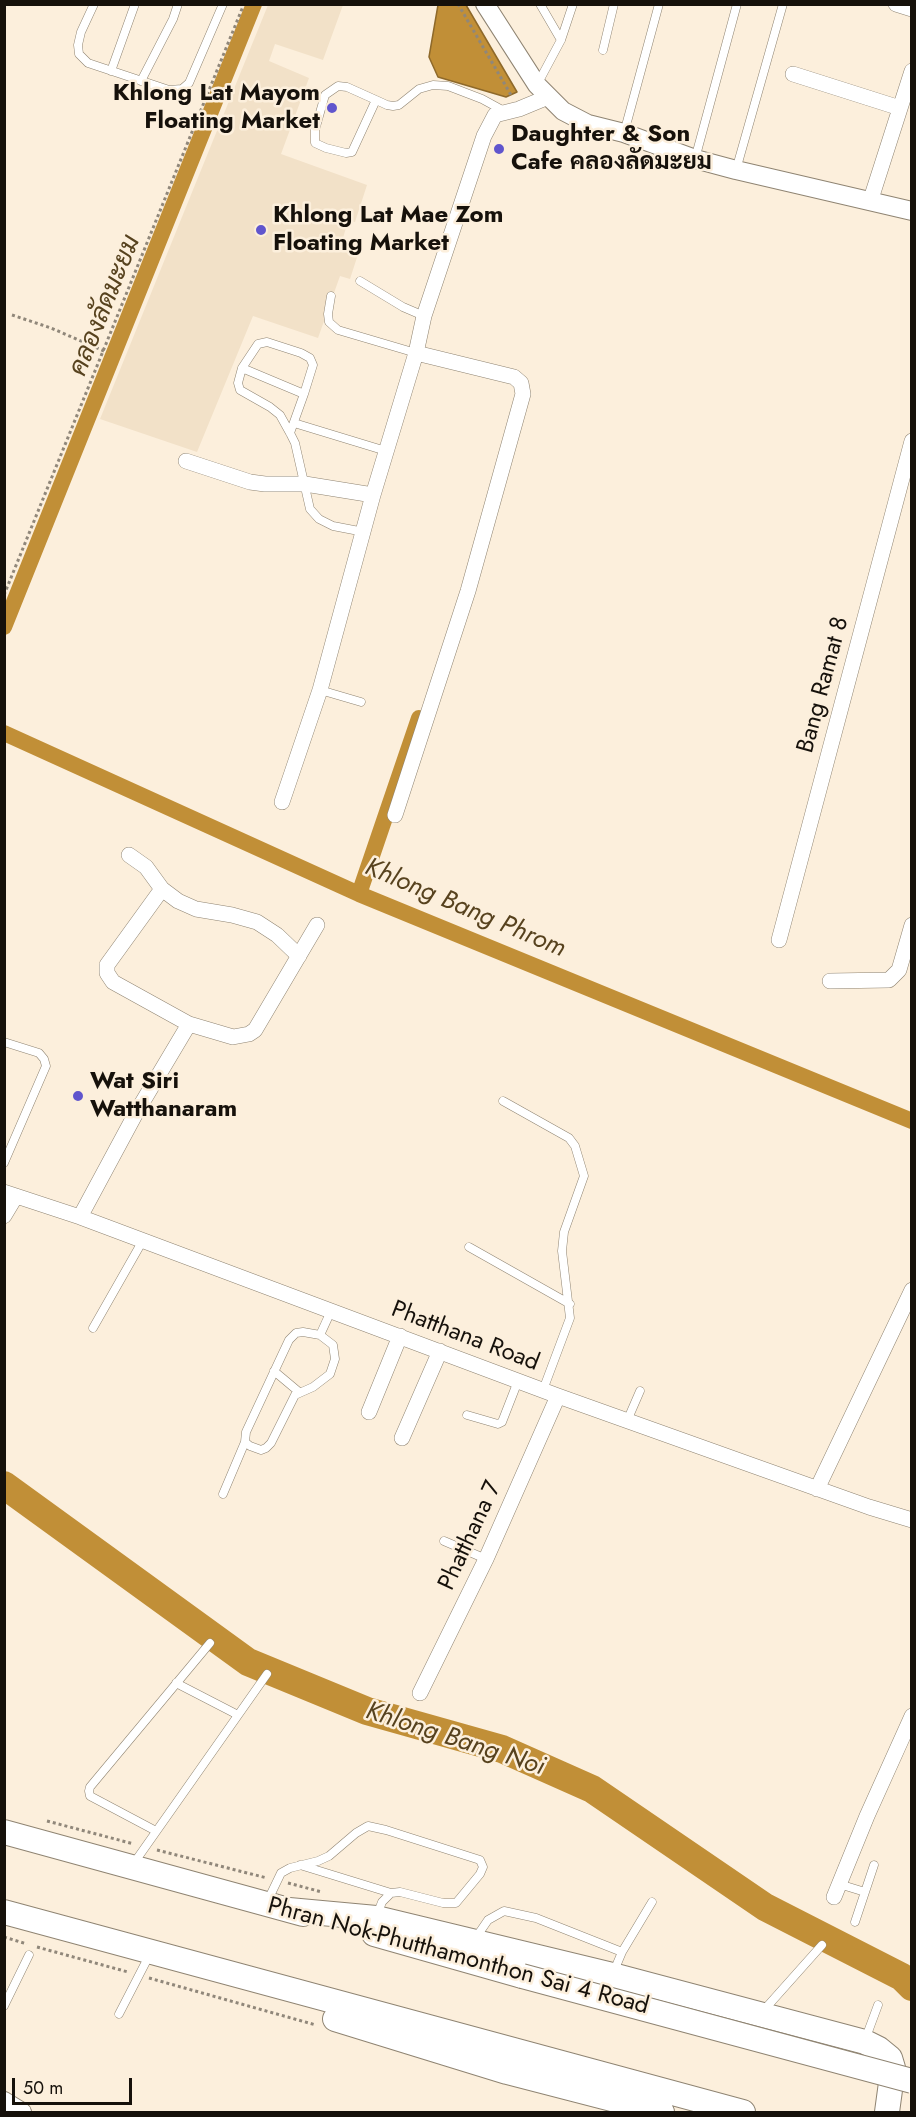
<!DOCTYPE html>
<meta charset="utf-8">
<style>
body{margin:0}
#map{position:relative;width:916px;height:2117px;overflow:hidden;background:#fcefdc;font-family:Jost,sans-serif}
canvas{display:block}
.frame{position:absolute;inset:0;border:6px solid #16110b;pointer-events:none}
.scale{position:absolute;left:12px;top:2078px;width:120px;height:27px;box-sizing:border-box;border:3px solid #16110b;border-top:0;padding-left:8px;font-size:18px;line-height:21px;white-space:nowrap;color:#16110b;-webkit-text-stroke:4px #fcefdc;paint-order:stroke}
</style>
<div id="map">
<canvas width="916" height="2117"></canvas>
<div class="frame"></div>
<div class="scale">50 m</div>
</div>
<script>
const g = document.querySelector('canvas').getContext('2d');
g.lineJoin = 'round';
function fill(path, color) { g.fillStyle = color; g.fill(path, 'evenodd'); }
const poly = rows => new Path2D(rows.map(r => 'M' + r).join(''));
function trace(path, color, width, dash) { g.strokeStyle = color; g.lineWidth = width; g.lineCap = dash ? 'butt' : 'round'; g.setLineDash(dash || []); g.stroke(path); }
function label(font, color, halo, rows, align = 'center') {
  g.font = font + ' Jost,Sarabun,sans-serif'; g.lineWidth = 5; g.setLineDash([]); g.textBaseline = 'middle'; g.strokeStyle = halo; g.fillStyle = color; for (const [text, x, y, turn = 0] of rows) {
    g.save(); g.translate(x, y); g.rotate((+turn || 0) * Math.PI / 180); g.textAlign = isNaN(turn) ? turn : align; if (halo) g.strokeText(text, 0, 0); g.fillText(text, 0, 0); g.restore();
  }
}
fill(poly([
 [268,5,343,5,323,60,275,44,269,61,309,78,281,154,367,185,355,222,348,221,343,238,361,245,350,279,340,276,318,338,253,316,197,452,100,419]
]), '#f2e1c8');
const water = poly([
 [438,5,466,5,517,92,506,97,438,77,429,57,438,5]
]);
fill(water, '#c18f37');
trace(water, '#8e692a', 1.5);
trace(poly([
 [4,627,254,4],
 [4,733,359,894,912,1121],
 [359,894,419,718]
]), '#c18f37', 16);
trace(poly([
 [4,1485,248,1662,367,1711,502,1749,592,1789,765,1907,902,1977,912,1987]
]), '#c18f37', 28);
const service = poly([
 [94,4,81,32,78,45,79,54,88,63,169,90,182,89,189,83,223,4],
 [540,4,561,40],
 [603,50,614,4],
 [111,71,135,4],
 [141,81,173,19,178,4],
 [538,83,561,40,573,4],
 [376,100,352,152,346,153,326,148,315,143,315,130,325,95,338,86,347,87,376,100,387,105,393,106,399,105,419,89,433,85,448,86,482,99,504,111],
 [624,133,659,4],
 [695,159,737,4],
 [736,170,783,4],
 [360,281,403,307,424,316],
 [331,296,328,314,329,322,338,330,416,353],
 [242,368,238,383,240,390,270,407,280,415,290,433,295,443,310,509,319,519,333,526,364,532],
 [294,423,386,451],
 [290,433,304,394,313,365,310,358,301,353,267,342,258,344,242,368,304,394],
 [320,690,361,702],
 [4,1042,39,1053,44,1059,46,1066,4,1163],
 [503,1101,569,1138,575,1146,584,1176,564,1232,562,1251,570,1318,543,1390],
 [469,1247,570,1304],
 [93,1328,142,1242],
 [303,1332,320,1335,333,1345,335,1359,330,1374,313,1387,295,1395,271,1443,266,1448,261,1450,250,1446,245,1442,246,1432,281,1357,289,1340,296,1333,303,1332],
 [320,1335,331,1311],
 [274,1371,299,1392],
 [467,1415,498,1424,502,1422,518,1381],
 [627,1421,640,1391],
 [223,1494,245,1442],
 [444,1541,486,1559],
 [176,1683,238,1715],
 [156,1831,90,1796,89,1791,90,1787,210,1643],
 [134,1863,267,1674],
 [300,1865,391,1893],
 [839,1884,865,1892,855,1922],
 [865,1892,874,1865],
 [268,1900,281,1873,290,1868,318,1861,329,1856,356,1833,368,1826,386,1830,480,1860,483,1867,480,1874,456,1903,443,1903,400,1892,391,1893,382,1902,377,1915],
 [475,1939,488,1920,504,1911,536,1918,622,1952],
 [614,1971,622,1952,652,1902],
 [4,2006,29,1955],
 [764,2010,822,1945],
 [119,2014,150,1954],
 [865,2040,878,2005]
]);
const minor = poly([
 [896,4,912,9],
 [793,74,900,108],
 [870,202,912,71],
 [186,461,250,482,265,484,305,484,373,495],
 [282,802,320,690,373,495,416,353,424,316,484,136,495,115,519,109,548,97],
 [395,815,468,591,523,394,521,383,514,377,416,353],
 [129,855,146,867,162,889,178,901,196,909,232,915,257,922,277,935,299,956],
 [162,889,107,965,107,973,113,982,189,1024],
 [779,940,912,441],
 [830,981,889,980,899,970,912,925],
 [4,1192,80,1217,558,1396,869,1507,912,1520],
 [4,1216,16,1196],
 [80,1217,136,1113,189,1024,233,1037,249,1034,255,1030,268,1008,317,925],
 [369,1412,400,1336],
 [402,1438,440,1351],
 [817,1489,912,1290],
 [420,1693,486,1559,558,1396],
 [834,1897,867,1816,912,1716]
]);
const tertiary = poly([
 [485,4,537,85,563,111,588,124,624,133,695,159,736,170,912,211],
 [4,2101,22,2112]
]);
const primary = poly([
 [4,1832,303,1914],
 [289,1910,376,1918,612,1975,865,2042,879,2049,890,2058,893,2068,887,2112],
 [4,1912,743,2112],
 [374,1934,522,1976],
 [335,2019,507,2072,662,2112]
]);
trace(service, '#8f8472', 9);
trace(minor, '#8f8472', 16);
trace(tertiary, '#8f8472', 20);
trace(primary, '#8f8472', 26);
trace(poly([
 [458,4,511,95],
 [12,315,51,328,104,351],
 [4,595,244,4],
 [47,1821,134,1844],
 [157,1850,267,1878],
 [288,1883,322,1892],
 [4,1937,27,1944],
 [37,1947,128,1972],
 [149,1978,316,2025]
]), '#90877a', 3, [3, 3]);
trace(service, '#fff', 8);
trace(minor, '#fff', 15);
trace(tertiary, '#fff', 18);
trace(primary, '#fff', 24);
const primaryBridge = poly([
 [522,1976,912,2081]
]);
trace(primaryBridge, '#8f8472', 26, []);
trace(primaryBridge, '#fff', 24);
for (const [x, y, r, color] of [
 [332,108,6,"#6055cd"],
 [499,149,6,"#6055cd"],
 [261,230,6,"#6055cd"],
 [78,1096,6,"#6055cd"]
]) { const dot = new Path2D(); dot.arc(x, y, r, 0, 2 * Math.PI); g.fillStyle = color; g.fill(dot); trace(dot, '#fcefdc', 2); }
label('bold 24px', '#16110b', '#fcefdc', [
 ["Khlong Lat Mayom",320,94,"right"],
 ["Floating Market",320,122,"right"],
 ["Daughter & Son",511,135],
 ["Cafe คลองลัดมะยม",511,163],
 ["Khlong Lat Mae Zom",273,216],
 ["Floating Market",273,244],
 ["Wat Siri",90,1082],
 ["Watthanaram",90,1110]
], 'left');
label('24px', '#16110b', '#fcefdc', [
 ["Bang Ramat 8",824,685,-75],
 ["Phatthana Road",465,1337,21],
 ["Phatthana 7",471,1536,-65],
 ["Phran Nok-Phutthamonthon Sai 4 Road",458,1957,15]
]);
label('italic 26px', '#57421e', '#fcefdc', [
 ["คลองลัดมะยม",106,306,-68],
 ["Khlong Bang Phrom",465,909,23],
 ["Khlong Bang Noi",455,1740,18]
]);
</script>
